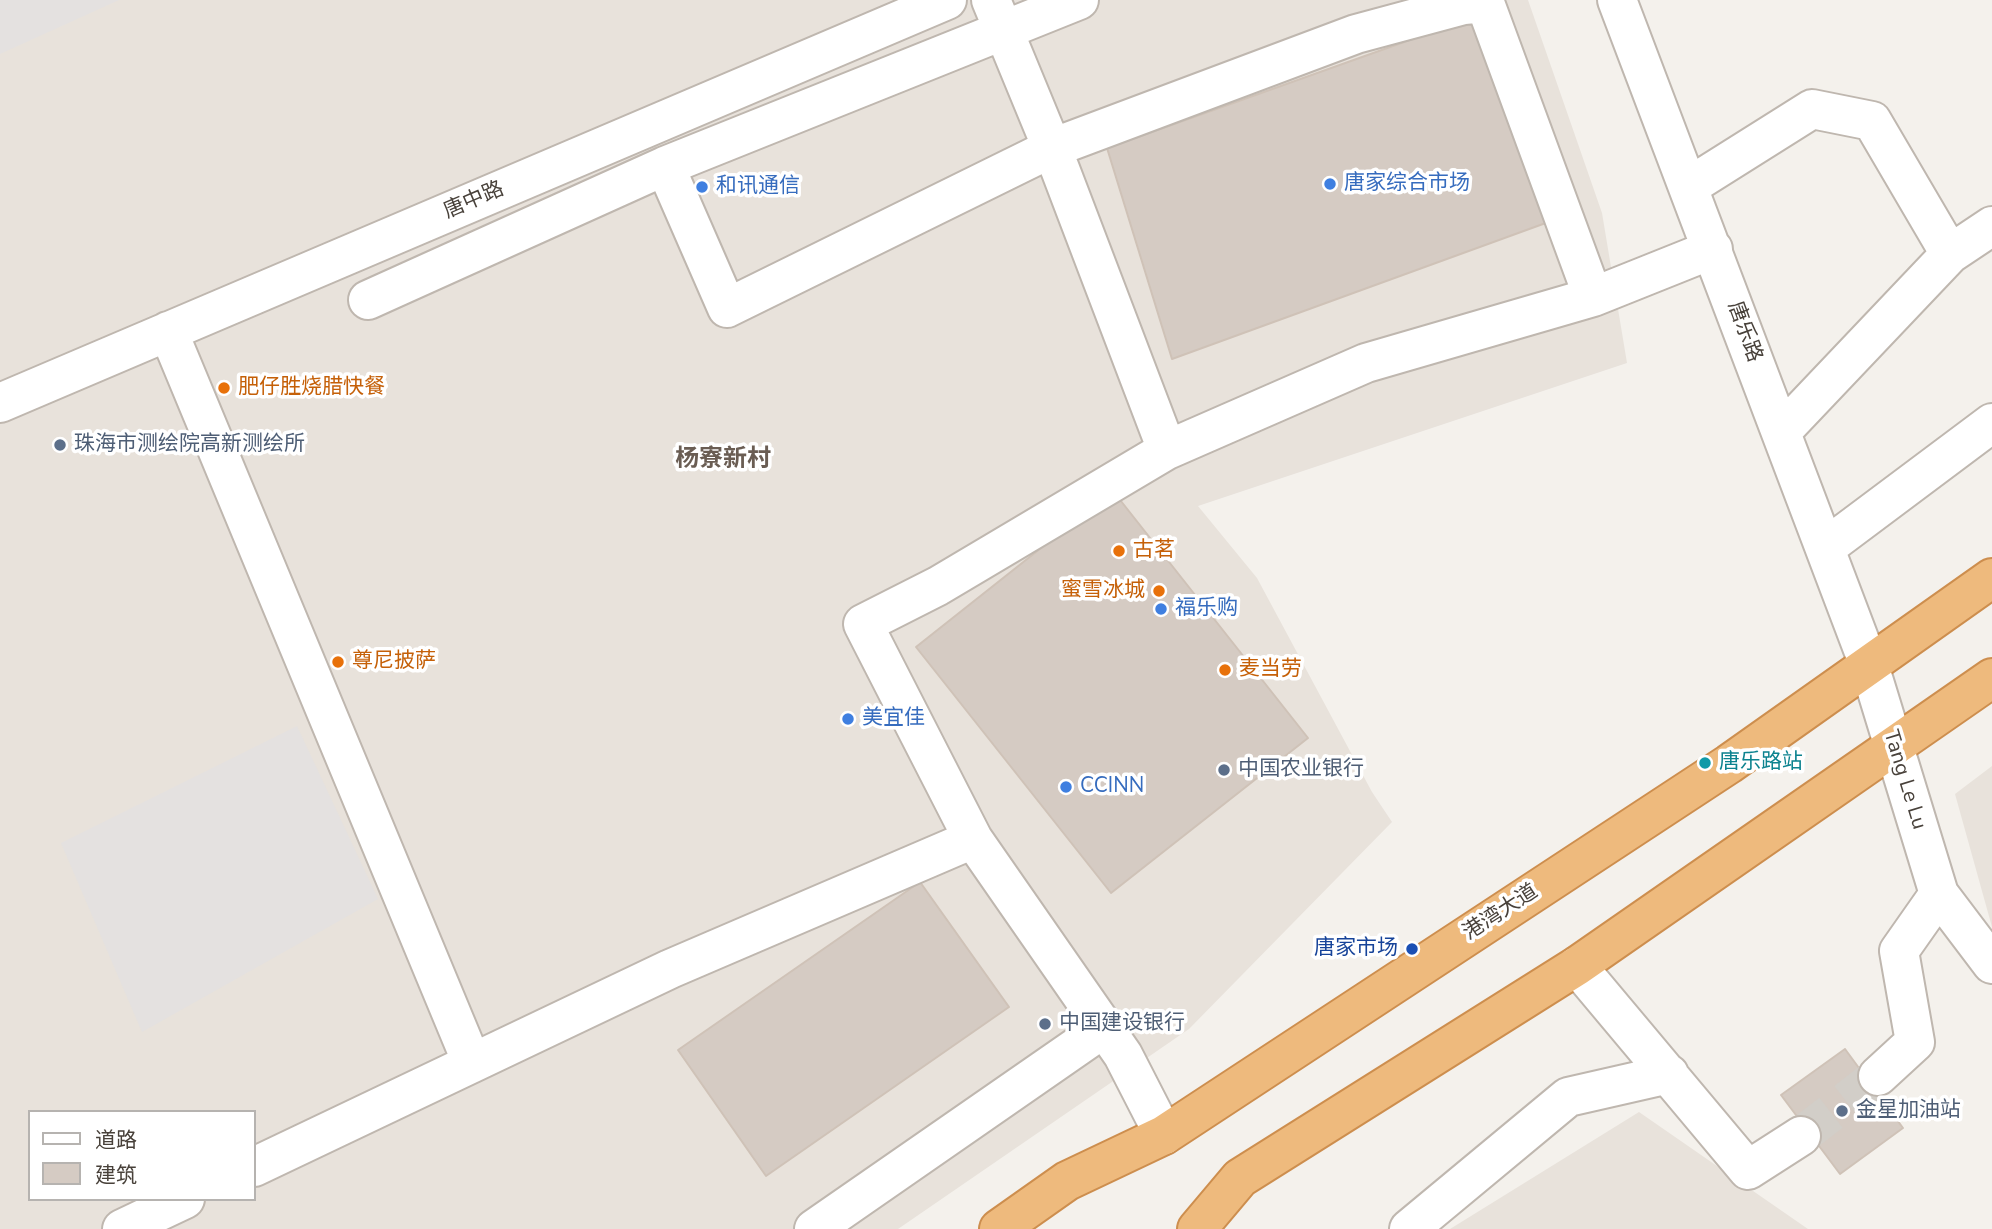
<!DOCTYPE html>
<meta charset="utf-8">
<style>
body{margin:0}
#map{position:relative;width:1992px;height:1229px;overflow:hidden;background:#f4f1ec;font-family:"Nunito Sans","Noto Sans SC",sans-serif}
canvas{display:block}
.legend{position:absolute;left:28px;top:1110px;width:228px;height:91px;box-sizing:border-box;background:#fff;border:2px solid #b6b3b0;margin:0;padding:9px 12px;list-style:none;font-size:21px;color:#48413a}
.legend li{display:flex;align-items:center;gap:14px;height:35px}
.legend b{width:35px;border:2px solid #b6b3b0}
</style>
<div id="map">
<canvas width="1992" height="1229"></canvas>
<ul class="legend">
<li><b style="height:9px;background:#fff"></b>道路</li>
<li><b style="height:19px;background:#d5cbc3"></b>建筑</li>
</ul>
</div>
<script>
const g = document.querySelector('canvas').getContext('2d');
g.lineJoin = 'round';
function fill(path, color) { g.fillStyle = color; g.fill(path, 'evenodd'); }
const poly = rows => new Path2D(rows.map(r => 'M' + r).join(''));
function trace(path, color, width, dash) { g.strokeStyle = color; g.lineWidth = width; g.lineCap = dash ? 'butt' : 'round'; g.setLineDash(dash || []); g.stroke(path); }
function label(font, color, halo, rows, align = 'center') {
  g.font = font + ' "Nunito Sans","Noto Sans SC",sans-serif'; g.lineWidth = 7; g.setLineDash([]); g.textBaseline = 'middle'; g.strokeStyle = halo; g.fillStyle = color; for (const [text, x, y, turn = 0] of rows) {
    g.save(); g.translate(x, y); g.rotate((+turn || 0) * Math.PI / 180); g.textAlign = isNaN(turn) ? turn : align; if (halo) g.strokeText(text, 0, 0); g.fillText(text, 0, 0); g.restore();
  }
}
fill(poly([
 [0,0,1528,0,1602,213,1627,363,1198,506,1257,578,1372,792,1392,822,1189,1029,898,1229,0,1229],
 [30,1112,254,1112,254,1199,30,1199],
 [1992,766,1992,927,1955,794],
 [1639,1112,1808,1229,1450,1229]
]), '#e8e2db');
fill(poly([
 [0,0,119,0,0,54],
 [297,726,378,899,142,1032,61,843]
]), '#e4e1e0');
const building = poly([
 [1477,16,1554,220,1172,359,1107,148,1477,16],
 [1113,491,1308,738,1111,893,916,647,1113,491],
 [920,882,1009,1007,766,1176,678,1050,920,882],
 [1845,1049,1903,1128,1840,1174,1781,1095,1845,1049]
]);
fill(building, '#d5cbc3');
trace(building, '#cfc2b7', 2);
trace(poly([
 [1801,1136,1878,1076]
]), '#d2cec8', 38, [38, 19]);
const minor = poly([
 [991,0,1052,148,1167,450],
 [1617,0,1869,665,1939,894,1992,964],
 [665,166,727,308,1052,148,1356,34,1464,5,1485,3,1593,297],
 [1688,187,1812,109,1872,121,1950,254],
 [368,300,665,166,1079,0],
 [168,331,472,1063],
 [0,403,947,0],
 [1781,432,1950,254,1992,226],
 [1825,548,1992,423],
 [1577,966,1748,1170,1801,1136],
 [1878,1076,1915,1042,1899,951,1939,894],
 [1164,1135,1123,1055,973,839,863,624,938,586,1167,450,1366,363,1593,297,1713,249],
 [254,1167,670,969,973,839],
 [122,1229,185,1199],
 [814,1229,1104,1028],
 [1409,1229,1568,1097,1669,1074]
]);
const highway = poly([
 [999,1229,1067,1181,1164,1135,1729,764,1992,578],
 [1197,1229,1240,1178,1577,966,1992,678]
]);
trace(minor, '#bfb7af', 42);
trace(highway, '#cd8e4e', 42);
trace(minor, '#fff', 38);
trace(highway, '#eeba7d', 38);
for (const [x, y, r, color] of [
 [1330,184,7,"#3f7fe0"],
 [702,187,7,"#3f7fe0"],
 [224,388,7,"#e8710a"],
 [60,445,7,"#5c6f8a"],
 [1119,551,7,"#e8710a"],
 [1159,591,7,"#e8710a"],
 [1161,609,7,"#3f7fe0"],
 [338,662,7,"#e8710a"],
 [1225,670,7,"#e8710a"],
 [848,719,7,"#3f7fe0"],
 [1705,763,7,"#0f9aa8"],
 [1224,770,7,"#5c6f8a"],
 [1066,787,7,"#3f7fe0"],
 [1412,949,7,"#1a4fb4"],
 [1045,1024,7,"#5c6f8a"],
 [1842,1111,7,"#5c6f8a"]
]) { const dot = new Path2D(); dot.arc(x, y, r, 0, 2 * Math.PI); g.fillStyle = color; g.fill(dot); trace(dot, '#fff', 2.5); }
label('21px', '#366cbe', '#fff', [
 ["唐家综合市场",1344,184],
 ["和讯通信",716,187],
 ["福乐购",1175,609],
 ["美宜佳",862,719],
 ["CCINN",1080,787]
], 'left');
label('21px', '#48413a', '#fff', [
 ["唐中路",474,201,-23],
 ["唐乐路",1744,332,70],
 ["Tang Le Lu",1904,780,73],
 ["港湾大道",1501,913,-33]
]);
label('21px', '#c56008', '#fff', [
 ["肥仔胜烧腊快餐",238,388],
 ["古茗",1133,551],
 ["蜜雪冰城",1145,591,"right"],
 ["尊尼披萨",352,662],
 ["麦当劳",1239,670]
], 'left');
label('21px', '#4e5e75', '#fff', [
 ["珠海市测绘院高新测绘所",74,445],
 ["中国农业银行",1238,770],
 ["中国建设银行",1059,1024],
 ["金星加油站",1856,1111]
], 'left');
label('21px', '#0d838f', '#fff', [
 ["唐乐路站",1719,763]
], 'left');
label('21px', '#164399', '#fff', [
 ["唐家市场",1398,949]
], 'right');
label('bold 24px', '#6a5d53', '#fff', [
 ["杨寮新村",723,460]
]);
</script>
